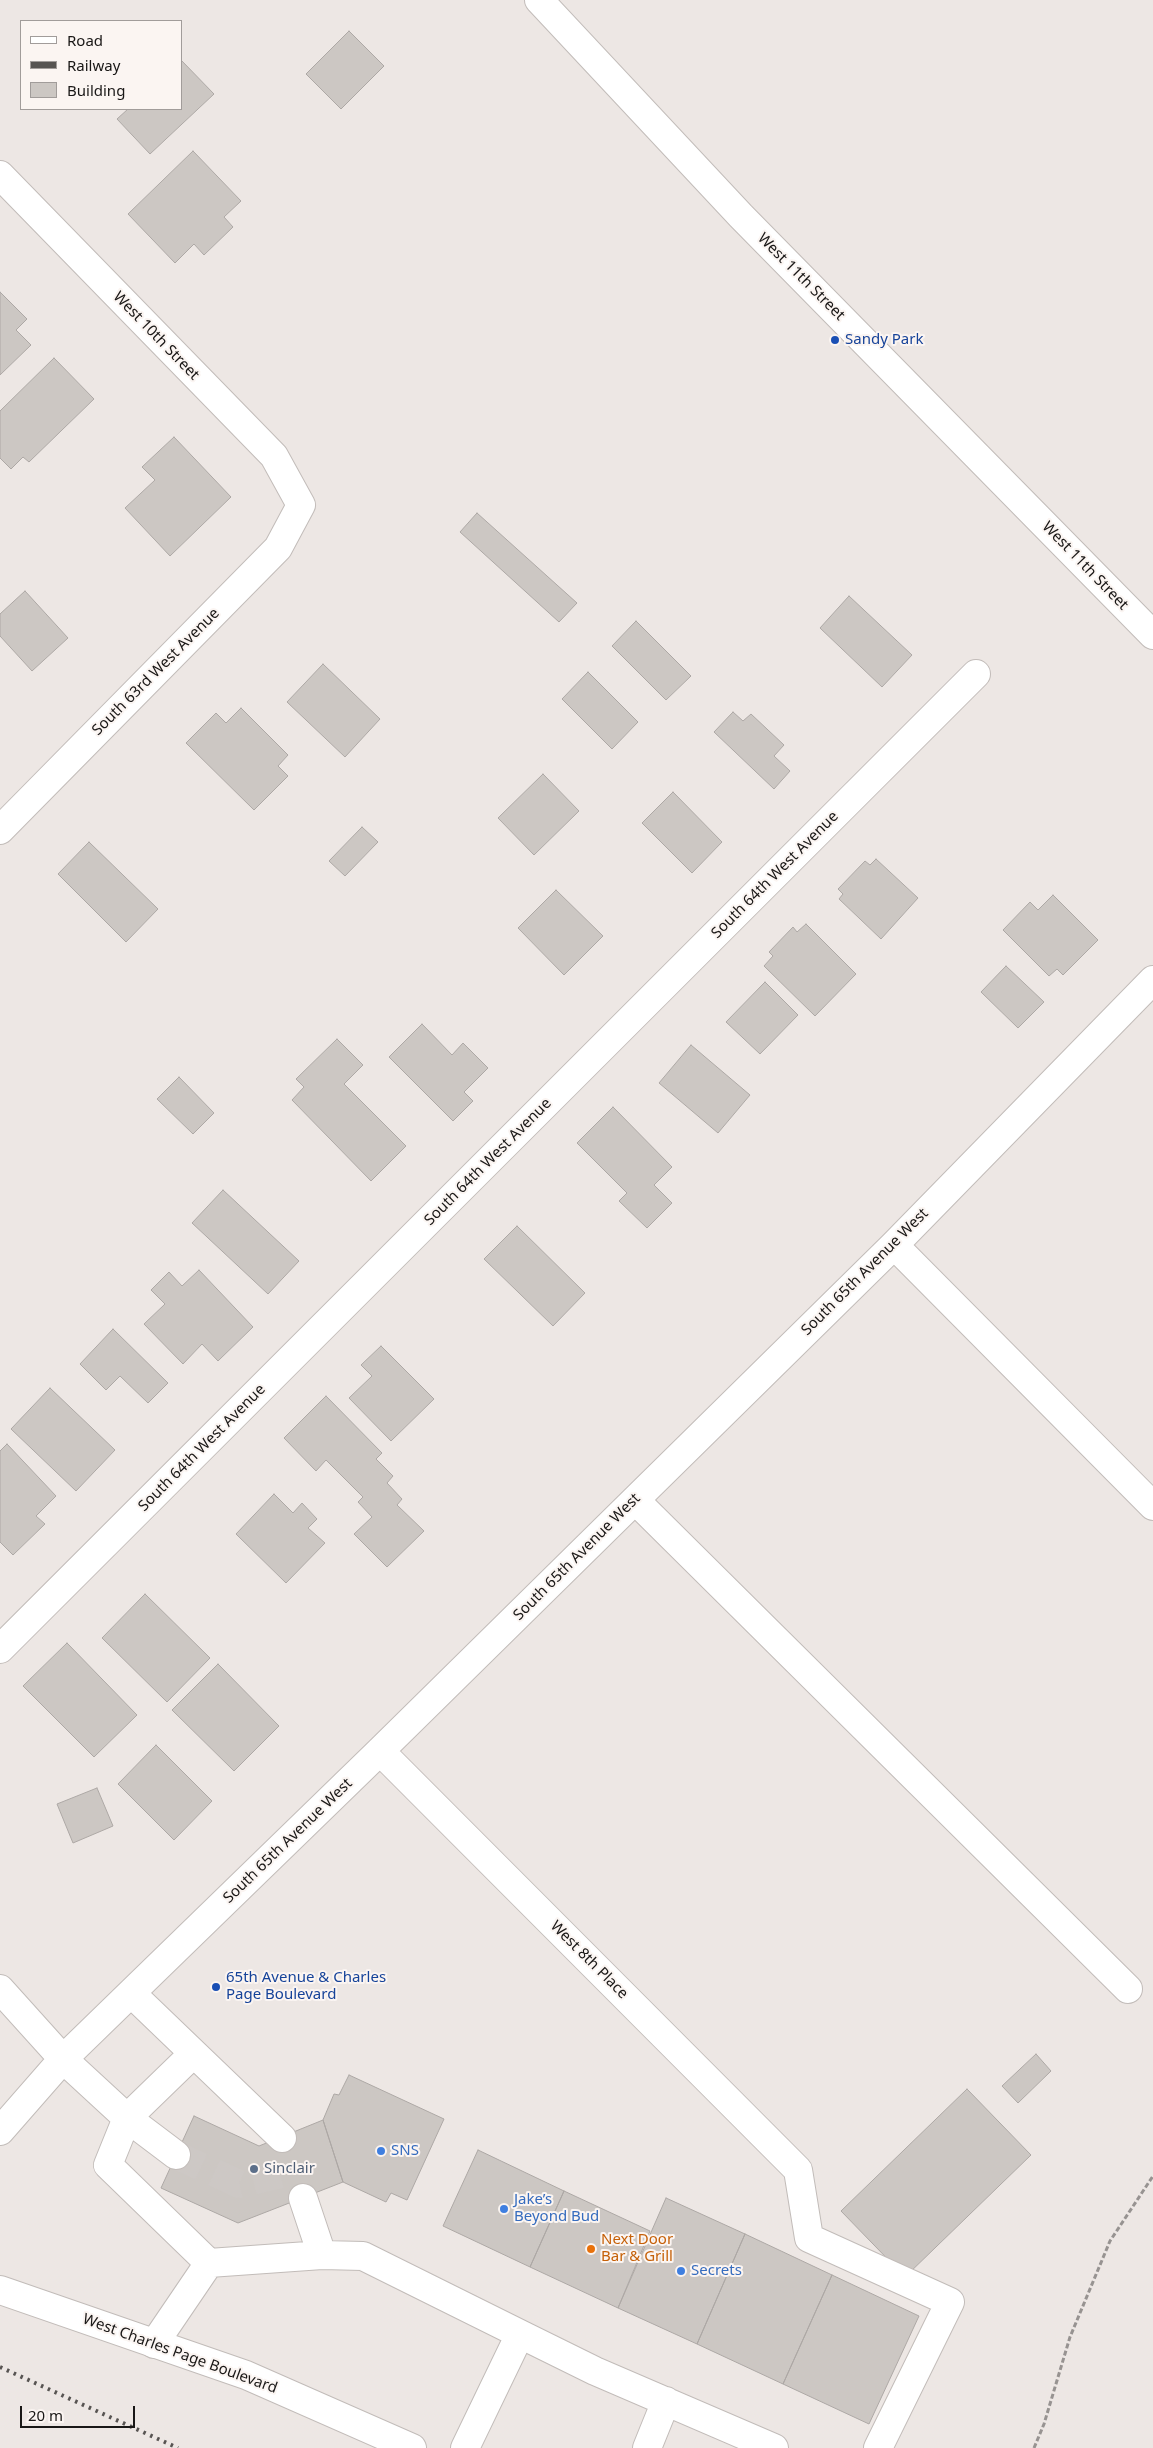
<!DOCTYPE html>
<meta charset="utf-8">
<style>
body{margin:0}
#map{position:relative;width:1153px;height:2448px;overflow:hidden;background:#ede7e4;font-family:"Noto Sans",sans-serif}
canvas{display:block}
.legend{position:absolute;left:20px;top:20px;width:162px;height:90px;box-sizing:border-box;background:#fbf5f2;border:1px solid #a19c9a;margin:0;padding:6px 9px;list-style:none;font-size:15px;color:#191716}
.legend li{display:flex;align-items:center;gap:10px;height:25px}
.legend b{width:25px;border:1px solid #a19c9a}
.scale{position:absolute;left:20px;top:2406px;width:115px;height:22px;box-sizing:border-box;border:2px solid #191716;border-top:0;padding-left:6px;font-size:15px;line-height:18px;white-space:nowrap;color:#191716;-webkit-text-stroke:4px #fbf5f2;paint-order:stroke}
</style>
<div id="map">
<canvas width="1153" height="2448"></canvas>
<ul class="legend">
<li><b style="height:6px;background:#fff"></b>Road</li>
<li><b style="height:6px;background:#575452"></b>Railway</li>
<li><b style="height:14px;background:#ccc7c3"></b>Building</li>
</ul>
<div class="scale">20 m</div>
</div>
<script>
const g = document.querySelector('canvas').getContext('2d');
g.lineJoin = 'round';
function fill(path, color) { g.fillStyle = color; g.fill(path, 'evenodd'); }
const poly = rows => new Path2D(rows.map(r => 'M' + r).join(''));
function trace(path, color, width, dash) { g.strokeStyle = color; g.lineWidth = width; g.lineCap = dash ? 'butt' : 'round'; g.setLineDash(dash || []); g.stroke(path); }
function label(font, color, halo, rows, align = 'center') {
  g.font = font + ' "Noto Sans",sans-serif'; g.lineWidth = 4; g.setLineDash([]); g.textBaseline = 'middle'; g.strokeStyle = halo; g.fillStyle = color; for (const [text, x, y, turn = 0] of rows) {
    g.save(); g.translate(x, y); g.rotate((+turn || 0) * Math.PI / 180); g.textAlign = isNaN(turn) ? turn : align; if (halo) g.strokeText(text, 0, 0); g.fillText(text, 0, 0); g.restore();
  }
}
const building = poly([
 [349,31,384,66,341,109,306,74,349,31],
 [181,60,214,94,150,154,117,119,128,109,181,109,181,60],
 [193,151,241,201,224,217,233,227,204,255,194,244,175,263,128,214,193,151],
 [0,292,27,319,16,330,31,345,0,375,0,292],
 [54,358,94,399,29,462,23,457,11,469,0,458,0,411,54,358],
 [174,437,231,497,170,556,125,508,155,480,142,467,174,437],
 [477,513,577,603,559,622,460,532,477,513],
 [25,591,68,638,32,671,0,636,0,614,25,591],
 [849,596,912,655,882,687,820,628,849,596],
 [636,621,691,676,666,700,612,646,636,621],
 [323,664,380,719,345,757,287,702,323,664],
 [588,672,638,722,612,749,562,699,588,672],
 [241,708,288,755,278,766,288,776,254,810,186,743,216,713,226,723,241,708],
 [733,712,743,721,751,714,784,745,774,756,790,771,774,789,714,732,733,712],
 [543,774,579,811,534,855,498,818,543,774],
 [673,792,722,842,692,873,642,823,673,792],
 [362,827,378,842,345,876,329,861,362,827],
 [89,842,158,909,126,942,58,874,89,842],
 [876,859,918,898,881,939,839,899,843,894,838,889,865,861,870,865,876,859],
 [556,890,603,936,564,975,518,928,556,890],
 [1053,895,1098,940,1063,975,1057,969,1049,976,1003,930,1030,902,1038,910,1053,895],
 [806,924,856,974,815,1016,764,966,773,956,769,952,793,927,797,932,806,924],
 [1006,966,1044,1002,1018,1028,981,992,1006,966],
 [765,982,798,1015,760,1054,726,1022,765,982],
 [422,1024,452,1055,463,1043,488,1068,464,1092,473,1101,453,1121,389,1057,422,1024],
 [337,1039,363,1065,344,1084,406,1146,371,1181,292,1100,304,1087,296,1079,337,1039],
 [691,1045,750,1095,718,1133,659,1083,691,1045],
 [179,1077,214,1113,193,1134,157,1099,179,1077],
 [613,1107,672,1167,654,1185,672,1203,647,1228,619,1201,627,1193,577,1143,613,1107],
 [223,1190,299,1261,268,1294,192,1223,223,1190],
 [517,1226,585,1293,553,1326,484,1259,517,1226],
 [199,1270,253,1327,218,1361,202,1344,183,1364,144,1324,165,1304,151,1290,169,1272,182,1286,199,1270],
 [113,1329,168,1383,148,1403,120,1376,106,1390,80,1364,113,1329],
 [381,1346,434,1399,391,1441,349,1398,372,1376,361,1365,381,1346],
 [50,1388,115,1450,76,1491,11,1429,50,1388],
 [326,1396,382,1453,376,1459,393,1476,387,1483,402,1499,397,1505,424,1531,387,1567,354,1534,372,1517,358,1502,363,1497,326,1460,316,1471,284,1438,326,1396],
 [7,1444,56,1496,36,1516,45,1524,13,1555,0,1542,0,1451,7,1444],
 [274,1494,293,1513,302,1503,317,1519,308,1528,325,1543,286,1583,236,1534,274,1494],
 [145,1594,210,1658,167,1702,102,1638,145,1594],
 [67,1643,137,1715,94,1757,23,1686,67,1643],
 [218,1664,279,1726,234,1771,172,1710,218,1664],
 [156,1745,212,1801,174,1840,118,1784,156,1745],
 [97,1788,113,1826,73,1843,57,1804,97,1788],
 [1036,2054,1051,2071,1018,2103,1002,2086,1036,2054],
 [349,2075,444,2119,407,2200,391,2193,386,2202,343,2182,323,2120,334,2094,339,2095,349,2075],
 [967,2089,1031,2155,905,2277,841,2211,967,2089],
 [194,2116,259,2146,323,2120,343,2182,238,2223,161,2188,194,2116],
 [478,2150,564,2191,530,2267,443,2226,478,2150],
 [564,2191,650,2231,618,2308,530,2267,564,2191],
 [666,2198,745,2234,697,2344,618,2308,666,2198],
 [745,2234,832,2275,783,2384,697,2344,745,2234],
 [832,2275,919,2316,869,2424,783,2384,832,2275]
]);
fill(building, '#ccc7c3');
trace(building, '#ada8a5', 1);
trace(poly([
 [176,2155,239,2184,293,2171]
]), '#cdc8c5', 28, [28, 14]);
const minor = poly([
 [539,0,741,216,1153,635],
 [0,175,274,456,301,505,278,548,0,830],
 [894,1245,1153,1506],
 [635,1500,1128,1989],
 [0,1649,976,674],
 [380,1751,798,2170,809,2238,950,2302,878,2448],
 [0,1989,63,2059,127,2118,108,2165,209,2263],
 [131,1993,282,2138],
 [0,2131,63,2059,380,1751,894,1245,1153,980],
 [176,2155,127,2118,193,2054],
 [303,2198,322,2255],
 [154,2344,209,2263,322,2255,363,2256,520,2334],
 [465,2448,520,2334,595,2371,774,2448],
 [647,2448,666,2401]
]);
const major = poly([
 [0,2290,246,2375,412,2448]
]);
trace(minor, '#c2bcb9', 30);
trace(major, '#c2bcb9', 30);
trace(poly([
 [1034,2448,1044,2424,1070,2337,1110,2241,1153,2176]
]), '#979391', 3, [5, 2.5]);
trace(minor, '#fff', 28);
trace(major, '#fff', 28);
trace(poly([
 [0,2367,178,2448]
]), '#575452', 4, [2.5, 5]);
for (const [x, y, r, color] of [
 [835,340,5,"#1a4fb4"],
 [216,1987,5,"#1a4fb4"],
 [381,2151,5,"#3f7fe0"],
 [254,2169,5,"#5c6f8a"],
 [504,2209,5,"#3f7fe0"],
 [591,2249,5,"#e8710a"],
 [681,2271,5,"#3f7fe0"]
]) { const dot = new Path2D(); dot.arc(x, y, r, 0, 2 * Math.PI); g.fillStyle = color; g.fill(dot); trace(dot, '#fbf5f2', 2); }
label('15px', '#191716', '#fbf5f2', [
 ["West 11th Street",801,277,45],
 ["West 10th Street",156,336,46],
 ["West 11th Street",1085,566,46],
 ["South 63rd West Avenue",156,672,-45],
 ["South 64th West Avenue",775,875,-45],
 ["South 64th West Avenue",488,1162,-45],
 ["South 65th Avenue West",865,1272,-45],
 ["South 64th West Avenue",202,1448,-45],
 ["South 65th Avenue West",577,1557,-45],
 ["South 65th Avenue West",288,1841,-44],
 ["West 8th Place",589,1960,45],
 ["West Charles Page Boulevard",180,2354,20]
]);
label('15px', '#164399', '#fbf5f2', [
 ["Sandy Park",845,340],
 ["65th Avenue & Charles",226,1978],
 ["Page Boulevard",226,1995]
], 'left');
label('15px', '#366cbe', '#fbf5f2', [
 ["SNS",391,2151],
 ["Jake’s",514,2200],
 ["Beyond Bud",514,2217],
 ["Secrets",691,2271]
], 'left');
label('15px', '#4e5e75', '#fbf5f2', [
 ["Sinclair",264,2169]
], 'left');
label('15px', '#c56008', '#fbf5f2', [
 ["Next Door",601,2240],
 ["Bar & Grill",601,2257]
], 'left');
</script>
